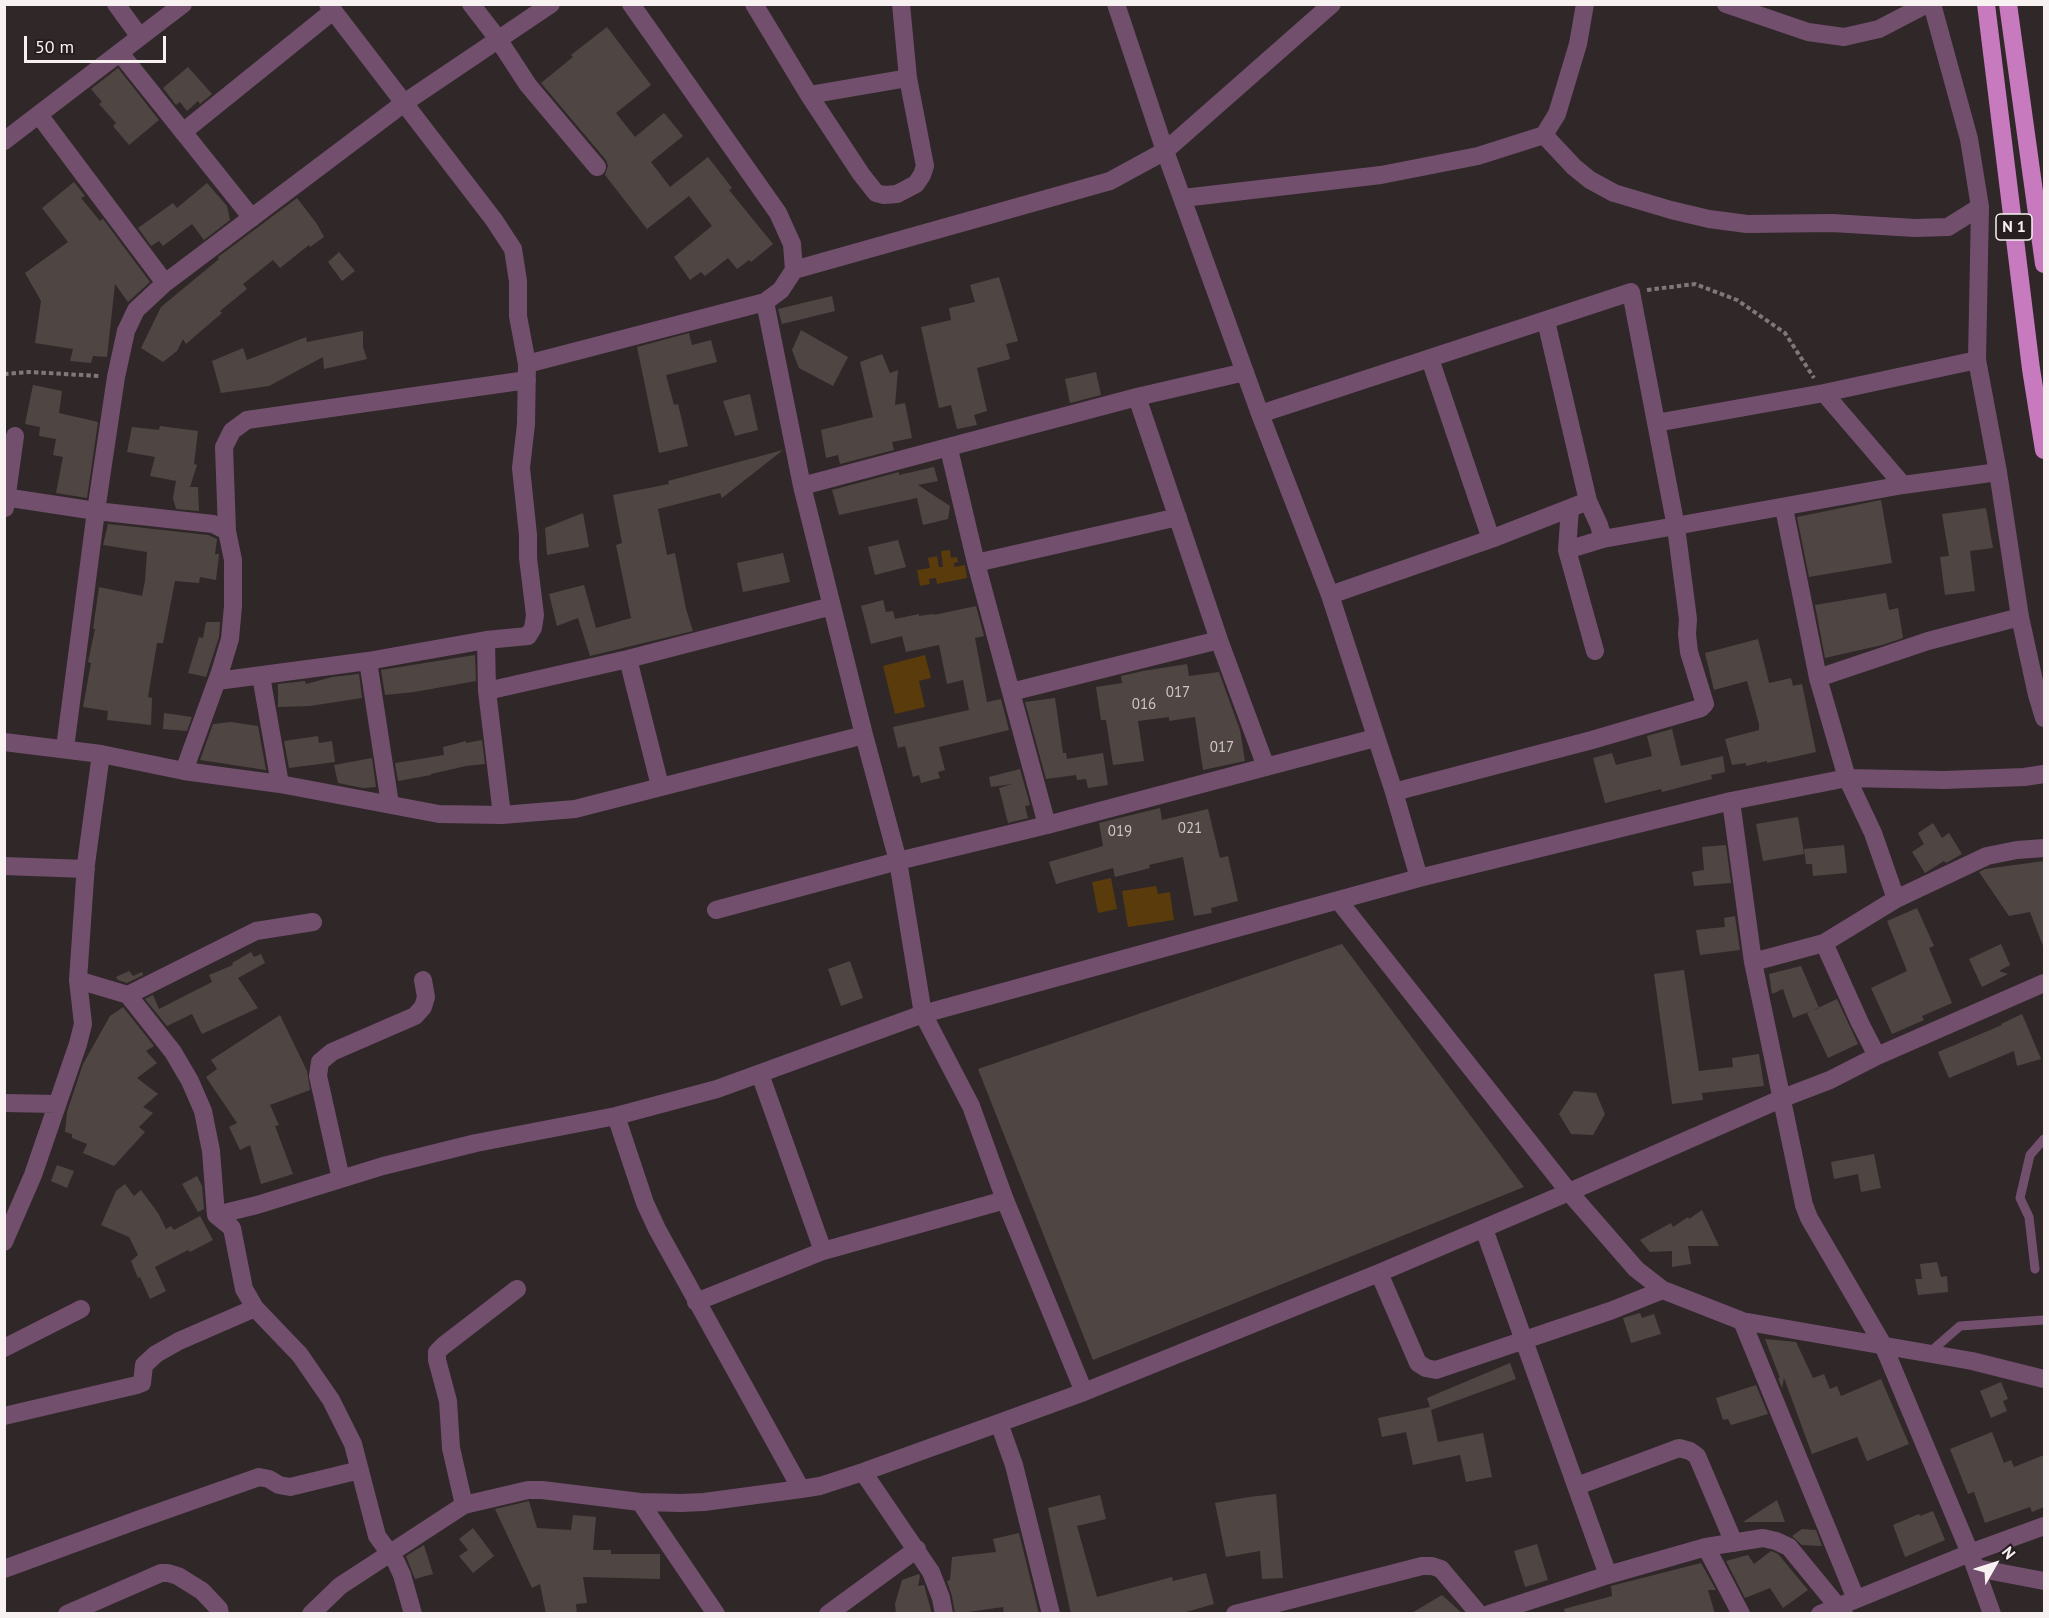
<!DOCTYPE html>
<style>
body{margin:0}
#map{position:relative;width:2049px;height:1618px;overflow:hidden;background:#302729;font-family:"PT Sans",sans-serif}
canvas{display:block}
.frame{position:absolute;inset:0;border:6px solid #f7f1f2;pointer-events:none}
.north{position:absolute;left:1965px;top:1534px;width:60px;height:60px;-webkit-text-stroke:4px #261e1f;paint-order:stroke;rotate:51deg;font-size:16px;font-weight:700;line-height:24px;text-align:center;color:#f7f1f2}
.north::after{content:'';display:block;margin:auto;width:21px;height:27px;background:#f7f1f2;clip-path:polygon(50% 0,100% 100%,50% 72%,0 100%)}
.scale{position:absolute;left:24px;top:36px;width:142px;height:27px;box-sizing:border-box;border:3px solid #f7f1f2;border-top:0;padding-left:8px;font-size:18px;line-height:21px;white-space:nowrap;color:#f7f1f2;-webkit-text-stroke:4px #261e1f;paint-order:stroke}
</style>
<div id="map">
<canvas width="2049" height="1618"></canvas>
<div class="frame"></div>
<div class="north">N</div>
<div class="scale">50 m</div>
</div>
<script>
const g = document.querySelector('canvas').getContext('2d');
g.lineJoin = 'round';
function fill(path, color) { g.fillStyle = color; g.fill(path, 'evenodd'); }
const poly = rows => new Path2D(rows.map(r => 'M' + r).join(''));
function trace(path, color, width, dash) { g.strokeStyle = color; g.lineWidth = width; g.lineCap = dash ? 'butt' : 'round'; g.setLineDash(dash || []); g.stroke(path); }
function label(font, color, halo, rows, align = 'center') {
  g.font = font + ' "PT Sans",sans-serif'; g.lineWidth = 4.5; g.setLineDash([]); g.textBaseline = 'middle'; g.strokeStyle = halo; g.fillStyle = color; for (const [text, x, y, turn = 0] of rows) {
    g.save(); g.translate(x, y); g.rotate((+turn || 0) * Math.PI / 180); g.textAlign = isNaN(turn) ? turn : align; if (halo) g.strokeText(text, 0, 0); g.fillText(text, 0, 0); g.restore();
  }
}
fill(poly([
 [950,550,951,558,957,557,958,562,954,563,954,567,965,565,967,578,937,584,936,578,929,579,930,584,920,586,917,570,930,568,928,558,937,556,939,567,943,567,941,551],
 [925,655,931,678,919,681,925,707,895,714,883,666],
 [1111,878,1117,909,1098,913,1092,882],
 [1156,886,1158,894,1170,892,1174,920,1128,927,1122,891]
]), '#593b0c');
fill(poly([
 [607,27,651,85,616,113,635,137,664,113,683,136,651,162,670,187,708,157,732,188,729,190,773,244,751,262,749,260,737,269,728,258,705,276,701,272,690,280,674,257,712,226,689,196,647,229,605,175,608,166,606,160,541,83,573,57,571,55],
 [188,67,212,94,200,104,198,101,187,111,180,102,176,105,163,88],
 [118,68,159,120,129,145,113,126,116,123,99,104,102,102,91,89],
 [74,182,85,196,81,198,100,221,103,219,150,282,128,302,115,284,107,357,93,356,91,363,70,361,73,349,35,343,41,301,25,273,68,242,42,208],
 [207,183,227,206,230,220,204,240,192,224,163,246,159,241,151,246,138,228,173,203,177,208],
 [297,198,317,224,324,237,310,247,309,245,280,268,273,260,243,284,247,289,220,311,222,313,186,344,183,339,177,351,163,362,141,348,161,307,219,259,218,257],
 [339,252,355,271,342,281,328,262],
 [999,277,1018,341,1006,344,1010,359,977,368,987,411,974,415,977,425,957,429,951,405,939,408,921,327,951,320,949,308,975,302,970,285],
 [832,296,835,311,782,324,778,309],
 [801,330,848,357,833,386,799,368,792,350],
 [363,331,363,347,367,359,324,369,323,357,269,386,221,393,212,361,243,348,247,360,306,337,307,342],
 [689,333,692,345,711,340,717,362,666,375,674,405,678,404,688,446,659,453,637,347],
 [882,354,890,373,898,370,895,405,905,403,912,438,892,442,894,450,840,464,838,455,826,458,821,430,873,417,860,362],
 [1096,372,1101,395,1070,403,1065,379],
 [33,385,62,391,59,413,98,422,87,498,56,493,63,457,53,455,56,439,39,436,40,427,25,424],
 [750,394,758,430,735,436,723,401],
 [160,426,198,431,194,464,197,465,190,487,198,487,199,511,176,509,173,498,176,481,150,476,155,457,127,452,132,427,159,430],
 [783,450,722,498,720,493,658,509,667,555,675,553,686,609,693,631,590,656,578,618,557,626,549,594,584,585,596,628,631,618,616,545,622,543,613,495,669,484,668,481],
 [934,467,938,481,918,485,950,506,948,519,923,525,917,498,839,515,832,490,899,472,899,475],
 [1881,500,1892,563,1809,577,1797,517],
 [1986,508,1993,548,1970,551,1975,591,1945,595,1940,557,1949,556,1942,514],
 [583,513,589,547,547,555,545,528],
 [108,524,208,535,217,539,215,554,219,554,216,580,200,577,199,583,175,581,163,643,157,643,148,697,152,698,151,725,107,720,108,711,83,707,91,663,88,662,95,629,93,629,99,587,142,596,145,581,147,552,103,545],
 [898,540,906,567,875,575,868,547],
 [783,553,790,582,743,592,737,563],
 [1886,593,1889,610,1898,608,1903,638,1882,645,1825,658,1815,605],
 [883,600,886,612,893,611,895,619,919,614,919,616,933,614,934,615,976,606,984,636,975,638,987,702,1001,699,1009,730,939,747,945,770,938,772,940,778,921,783,919,775,913,777,905,746,898,748,893,727,969,710,963,680,947,684,939,645,906,652,902,636,871,644,861,606],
 [206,622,220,622,219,637,206,677,188,673,199,637,203,638],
 [1758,639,1769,683,1791,678,1793,686,1802,684,1816,752,1767,763,1767,761,1746,766,1746,763,1732,765,1725,739,1759,730,1759,724,1747,681,1714,690,1705,653],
 [475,655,476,681,414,692,385,695,381,670],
 [1187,664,1189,676,1219,672,1240,730,1245,761,1203,770,1195,717,1169,721,1169,717,1138,721,1144,761,1113,765,1106,720,1101,720,1096,687,1122,683,1121,676,1143,671],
 [359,674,362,698,310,706,278,707,278,684,305,681,306,684,332,677],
 [1055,698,1063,753,1066,753,1067,759,1103,753,1108,785,1088,788,1086,779,1077,780,1076,775,1046,779,1025,702],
 [164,713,192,717,187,731,163,729],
 [231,722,258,726,266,770,200,760,213,724],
 [1672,729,1681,766,1723,756,1725,772,1711,775,1712,779,1662,792,1661,789,1605,803,1593,758,1612,753,1616,765,1652,756,1647,736],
 [318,736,319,743,332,741,335,762,289,768,284,741],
 [482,740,485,764,466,766,431,774,431,775,398,781,395,763,444,755,443,747,466,741,466,743],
 [372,758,376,787,363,788,338,783,334,765],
 [1020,769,1030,805,1025,806,1028,818,1008,823,999,788,1012,784,991,787,989,777],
 [1160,808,1162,820,1208,809,1220,858,1228,856,1238,901,1211,908,1212,913,1194,916,1183,857,1149,865,1150,868,1115,877,1113,868,1056,884,1049,862,1103,846,1099,823],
 [1798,817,1804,854,1763,861,1756,824],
 [1933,823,1942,838,1949,833,1962,854,1946,863,1944,861,1925,873,1912,852,1924,844,1918,833],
 [1726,845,1731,883,1694,886,1692,872,1704,870,1702,847],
 [1844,845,1847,873,1813,876,1812,864,1806,864,1804,849],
 [2044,861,2044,946,2043,946,2030,912,2009,916,1979,872,1985,869],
 [1917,908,1934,946,1929,948,1952,1003,1922,1016,1924,1020,1892,1034,1871,988,1907,971,1887,921],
 [1735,916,1740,950,1700,955,1696,930,1725,927,1724,918],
 [1342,944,1524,1187,1093,1360,978,1069],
 [2001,944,2010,965,1999,971,2008,974,1982,987,1969,959],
 [251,952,254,957,261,954,265,963,238,978,258,1008,202,1034,192,1014,167,1026,145,999,153,995,159,1009,212,982,209,975,233,965,232,963],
 [850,961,863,998,841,1006,828,969],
 [1801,966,1819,1008,1793,1018,1783,989,1772,994,1769,974],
 [1684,970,1699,1071,1733,1067,1732,1058,1759,1054,1764,1086,1702,1093,1703,1100,1672,1104,1654,974],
 [129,971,133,976,142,972,143,975,127,983,118,980,116,977],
 [1837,999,1858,1044,1828,1058,1807,1013],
 [123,1007,154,1046,146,1051,157,1063,137,1078,158,1094,143,1107,153,1113,139,1127,145,1132,114,1166,83,1153,87,1144,72,1138,72,1134,65,1132,67,1112,83,1064,110,1016],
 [2022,1014,2041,1059,2017,1066,2014,1051,1949,1078,1938,1052,2002,1025,2001,1024],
 [280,1015,307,1071,310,1090,270,1105,279,1125,275,1126,293,1174,261,1184,250,1145,240,1150,229,1127,237,1123,206,1077,217,1069,211,1060],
 [1574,1091,1596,1093,1605,1114,1593,1135,1571,1134,1559,1114],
 [1874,1154,1881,1188,1861,1192,1858,1174,1834,1179,1831,1162],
 [57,1165,74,1171,67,1188,51,1181],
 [197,1176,202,1186,204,1209,198,1212,182,1184],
 [125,1184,134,1196,141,1190,158,1213,166,1229,171,1226,174,1230,200,1216,213,1240,190,1252,188,1250,155,1267,166,1291,150,1299,140,1277,138,1278,131,1261,138,1255,129,1237,101,1225,116,1191],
 [1702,1210,1719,1246,1688,1246,1691,1264,1672,1267,1672,1251,1650,1252,1640,1240,1671,1223,1673,1227,1688,1217,1689,1219],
 [1937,1262,1941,1277,1947,1276,1948,1292,1918,1295,1915,1279,1922,1279,1920,1264],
 [1640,1313,1642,1318,1654,1314,1661,1334,1631,1343,1623,1318],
 [1765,1339,1796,1342,1813,1378,1824,1374,1830,1389,1837,1386,1841,1396,1881,1379,1909,1444,1867,1461,1857,1437,1812,1454,1784,1378,1782,1388,1778,1378,1780,1378],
 [1510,1363,1516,1379,1431,1410,1438,1442,1483,1433,1492,1477,1466,1482,1460,1455,1413,1465,1406,1432,1382,1437,1378,1418,1430,1407,1427,1398],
 [2001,1382,2008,1399,2003,1401,2007,1411,1991,1418,1980,1391],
 [1756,1385,1768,1414,1731,1425,1728,1419,1723,1420,1716,1398],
 [1992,1432,2004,1463,2011,1460,2014,1467,2044,1455,2044,1507,2032,1512,2030,1507,1985,1523,1974,1492,1968,1494,1950,1449],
 [1276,1494,1283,1578,1262,1579,1260,1551,1226,1557,1215,1503,1249,1497],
 [1100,1495,1106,1519,1077,1526,1097,1597,1172,1577,1173,1581,1206,1573,1214,1604,1179,1614,1071,1614,1048,1508],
 [1777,1500,1785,1522,1743,1522],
 [529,1501,537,1528,571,1530,573,1515,596,1517,593,1550,611,1550,611,1554,660,1554,660,1579,583,1577,587,1603,576,1604,577,1614,546,1614,540,1584,532,1588,495,1509],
 [1933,1511,1945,1540,1905,1557,1893,1525,1919,1514,1920,1516],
 [473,1528,494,1556,473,1573,459,1556,468,1550,459,1539],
 [1802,1529,1816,1530,1822,1546,1802,1545,1792,1536],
 [1019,1533,1039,1614,1004,1614,1003,1607,955,1614,952,1596,947,1581,950,1580,952,1557,996,1552,993,1539],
 [1537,1544,1548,1580,1525,1587,1514,1551],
 [424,1545,433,1574,415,1579,406,1556],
 [1771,1551,1778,1554,1808,1590,1783,1608,1770,1588,1745,1598,1726,1561,1748,1555,1754,1564],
 [1701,1563,1716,1590,1708,1590,1715,1614,1565,1614,1564,1609,1612,1596,1611,1586],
 [919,1574,920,1576,918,1586,924,1585,932,1614,896,1614,895,1604,902,1580],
 [1442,1595,1463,1614,1410,1614]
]), '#4f4643');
trace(poly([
 [1647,290,1695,284,1737,300,1785,333,1814,378],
 [4,374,29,372,100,376]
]), '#7f7779', 4, [4.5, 3]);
trace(poly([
 [2035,1269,2029,1217,2020,1198,2030,1155,2044,1139],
 [1929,1353,1960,1326,2044,1320]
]), '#72506d', 9);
trace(poly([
 [116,4,140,37],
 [471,4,498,39,528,85,597,167],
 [754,4,809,95,861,174,876,193,884,195,897,194,916,184,922,175,925,166,908,78,901,4],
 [1116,4,1165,151,1260,414,1330,595,1394,792,1419,878],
 [1726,4,1808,32,1844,37,1879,29,1927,4],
 [1932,4,1969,139,1980,207,1977,360,1998,472,2020,617,2037,695,2044,718],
 [120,53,252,218],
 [809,95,908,78],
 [39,115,165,283],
 [183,132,333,11],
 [1544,135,1574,167,1590,180,1614,193,1671,210,1709,219,1747,224,1832,223,1915,228,1948,227,1980,207],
 [4,141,183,4],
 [1183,198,1381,175,1478,156,1544,135,1557,114,1578,44,1585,4],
 [794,270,1110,181,1165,151,1332,4],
 [765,302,802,486,864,735,898,861,923,1014,971,1106,1005,1200,1084,1392],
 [1546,321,1588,501,1599,525,1603,539],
 [1430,359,1491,539],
 [527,364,765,302,781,290,794,270,792,244,778,213,631,4],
 [1824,393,1903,485],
 [1137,397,1219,640,1266,767],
 [1260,414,1631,292,1676,527,1688,619,1687,634,1689,652,1705,704,1701,708,1592,740,1394,792],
 [1656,423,1824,393,1977,360],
 [949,449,976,563,1047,825],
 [802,486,1137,397,1245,372],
 [4,497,96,511,213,524,227,531,233,560,233,606,230,639,220,672,184,771],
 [5,508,15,436],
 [1570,508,1567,550,1595,651],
 [1784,508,1818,678,1847,778,1873,833,1896,899,1824,943,1860,1023,1877,1056],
 [227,531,224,447,232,431,247,420,527,380],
 [1567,550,1603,539,1903,485,1998,472],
 [976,563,1178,517],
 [1330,595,1491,539,1588,501],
 [486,640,487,691,502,815],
 [628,659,660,786],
 [368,661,390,804],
 [261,676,280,784],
 [1818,678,1928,641,2020,617],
 [217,681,368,661,486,640,528,636,533,628,535,615,528,558,528,535,521,468,526,424,527,364,518,316,518,281,513,249,494,220,328,4],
 [487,691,628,659,832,606],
 [1011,692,1219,640],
 [4,742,101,754,184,771,280,784,439,814,502,815,575,809,864,735],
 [65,748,96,511,116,377,126,331,136,310,165,283,404,103,551,4],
 [1731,801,1753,962,1804,1205,1809,1218,1883,1345,1970,1553,1992,1614],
 [4,866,86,869],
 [1896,899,1987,856,2017,850,2044,848],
 [1338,900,1569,1192,1636,1269,1663,1290,1742,1321,1972,1361,2044,1379],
 [716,910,898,861,1047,825,1375,738],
 [1753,962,1824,943],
 [78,980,128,995,173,1052,190,1081,203,1111,211,1151,216,1215,257,1205,383,1166,476,1143,616,1116,717,1089,923,1014,1419,878,1731,801,1847,778,1944,780,2024,777,2044,774],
 [128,995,256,931,313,922],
 [760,1074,823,1251],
 [4,1103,57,1104],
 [616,1116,645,1203,657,1229,801,1489],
 [341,1179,318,1076,320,1062,332,1052,415,1016,423,1007,426,997,423,980],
 [216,1215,232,1228,244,1289,255,1308,300,1355,331,1400,353,1444,377,1536,396,1562,402,1575,413,1614],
 [1484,1229,1608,1575],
 [4,1242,33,1175,78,1044,83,1024,78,980,86,864,101,754],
 [1379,1273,1418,1363,1426,1368,1436,1370,1610,1311,1663,1290],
 [696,1302,823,1251,1005,1200],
 [1742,1321,1856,1599],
 [4,1348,81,1309],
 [4,1416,137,1385,142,1383,144,1365,156,1354,179,1341,255,1308],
 [999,1423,1014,1465,1051,1614],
 [863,1472,931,1572,941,1598,944,1614],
 [1577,1486,1679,1448,1690,1451,1697,1456,1734,1543],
 [640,1502,716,1614],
 [464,1505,451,1448,448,1401,437,1360,437,1352,443,1346,517,1289],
 [1706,1547,1741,1614],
 [1976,1568,2044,1581],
 [4,1569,143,1518,259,1477,269,1479,279,1485,290,1487,360,1470],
 [67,1614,161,1573,168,1573,178,1576,202,1591,219,1609,220,1614],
 [311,1614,340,1586,464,1505,528,1490,542,1490,640,1502,681,1503,704,1502,801,1489,820,1486,863,1472,999,1423,1084,1392,1379,1273,1569,1192,1783,1098,1830,1080,1877,1056,2044,983],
 [828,1614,917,1549],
 [1235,1614,1422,1566,1432,1566,1441,1569,1479,1614],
 [1489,1614,1608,1575,1706,1547,1763,1538,1776,1541,1789,1547,1844,1614],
 [1820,1614,1970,1553,2044,1526]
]), '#72506d', 18);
trace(poly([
 [1986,4,2031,369,2044,450],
 [2008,4,2044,264]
]), '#c77abd', 18);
label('15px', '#cdc6c6', null, [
 ["017",1178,693],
 ["016",1144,705],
 ["017",1222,748],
 ["021",1190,829],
 ["019",1120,832]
]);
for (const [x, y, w] of [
 [2014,227,36]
]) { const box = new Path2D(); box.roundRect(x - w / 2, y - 13, w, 26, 4.5); g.fillStyle = '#261e1f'; g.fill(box); trace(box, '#f7f1f2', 1.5); }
label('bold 16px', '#f7f1f2', null, [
 ["N 1",2014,227]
]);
</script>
